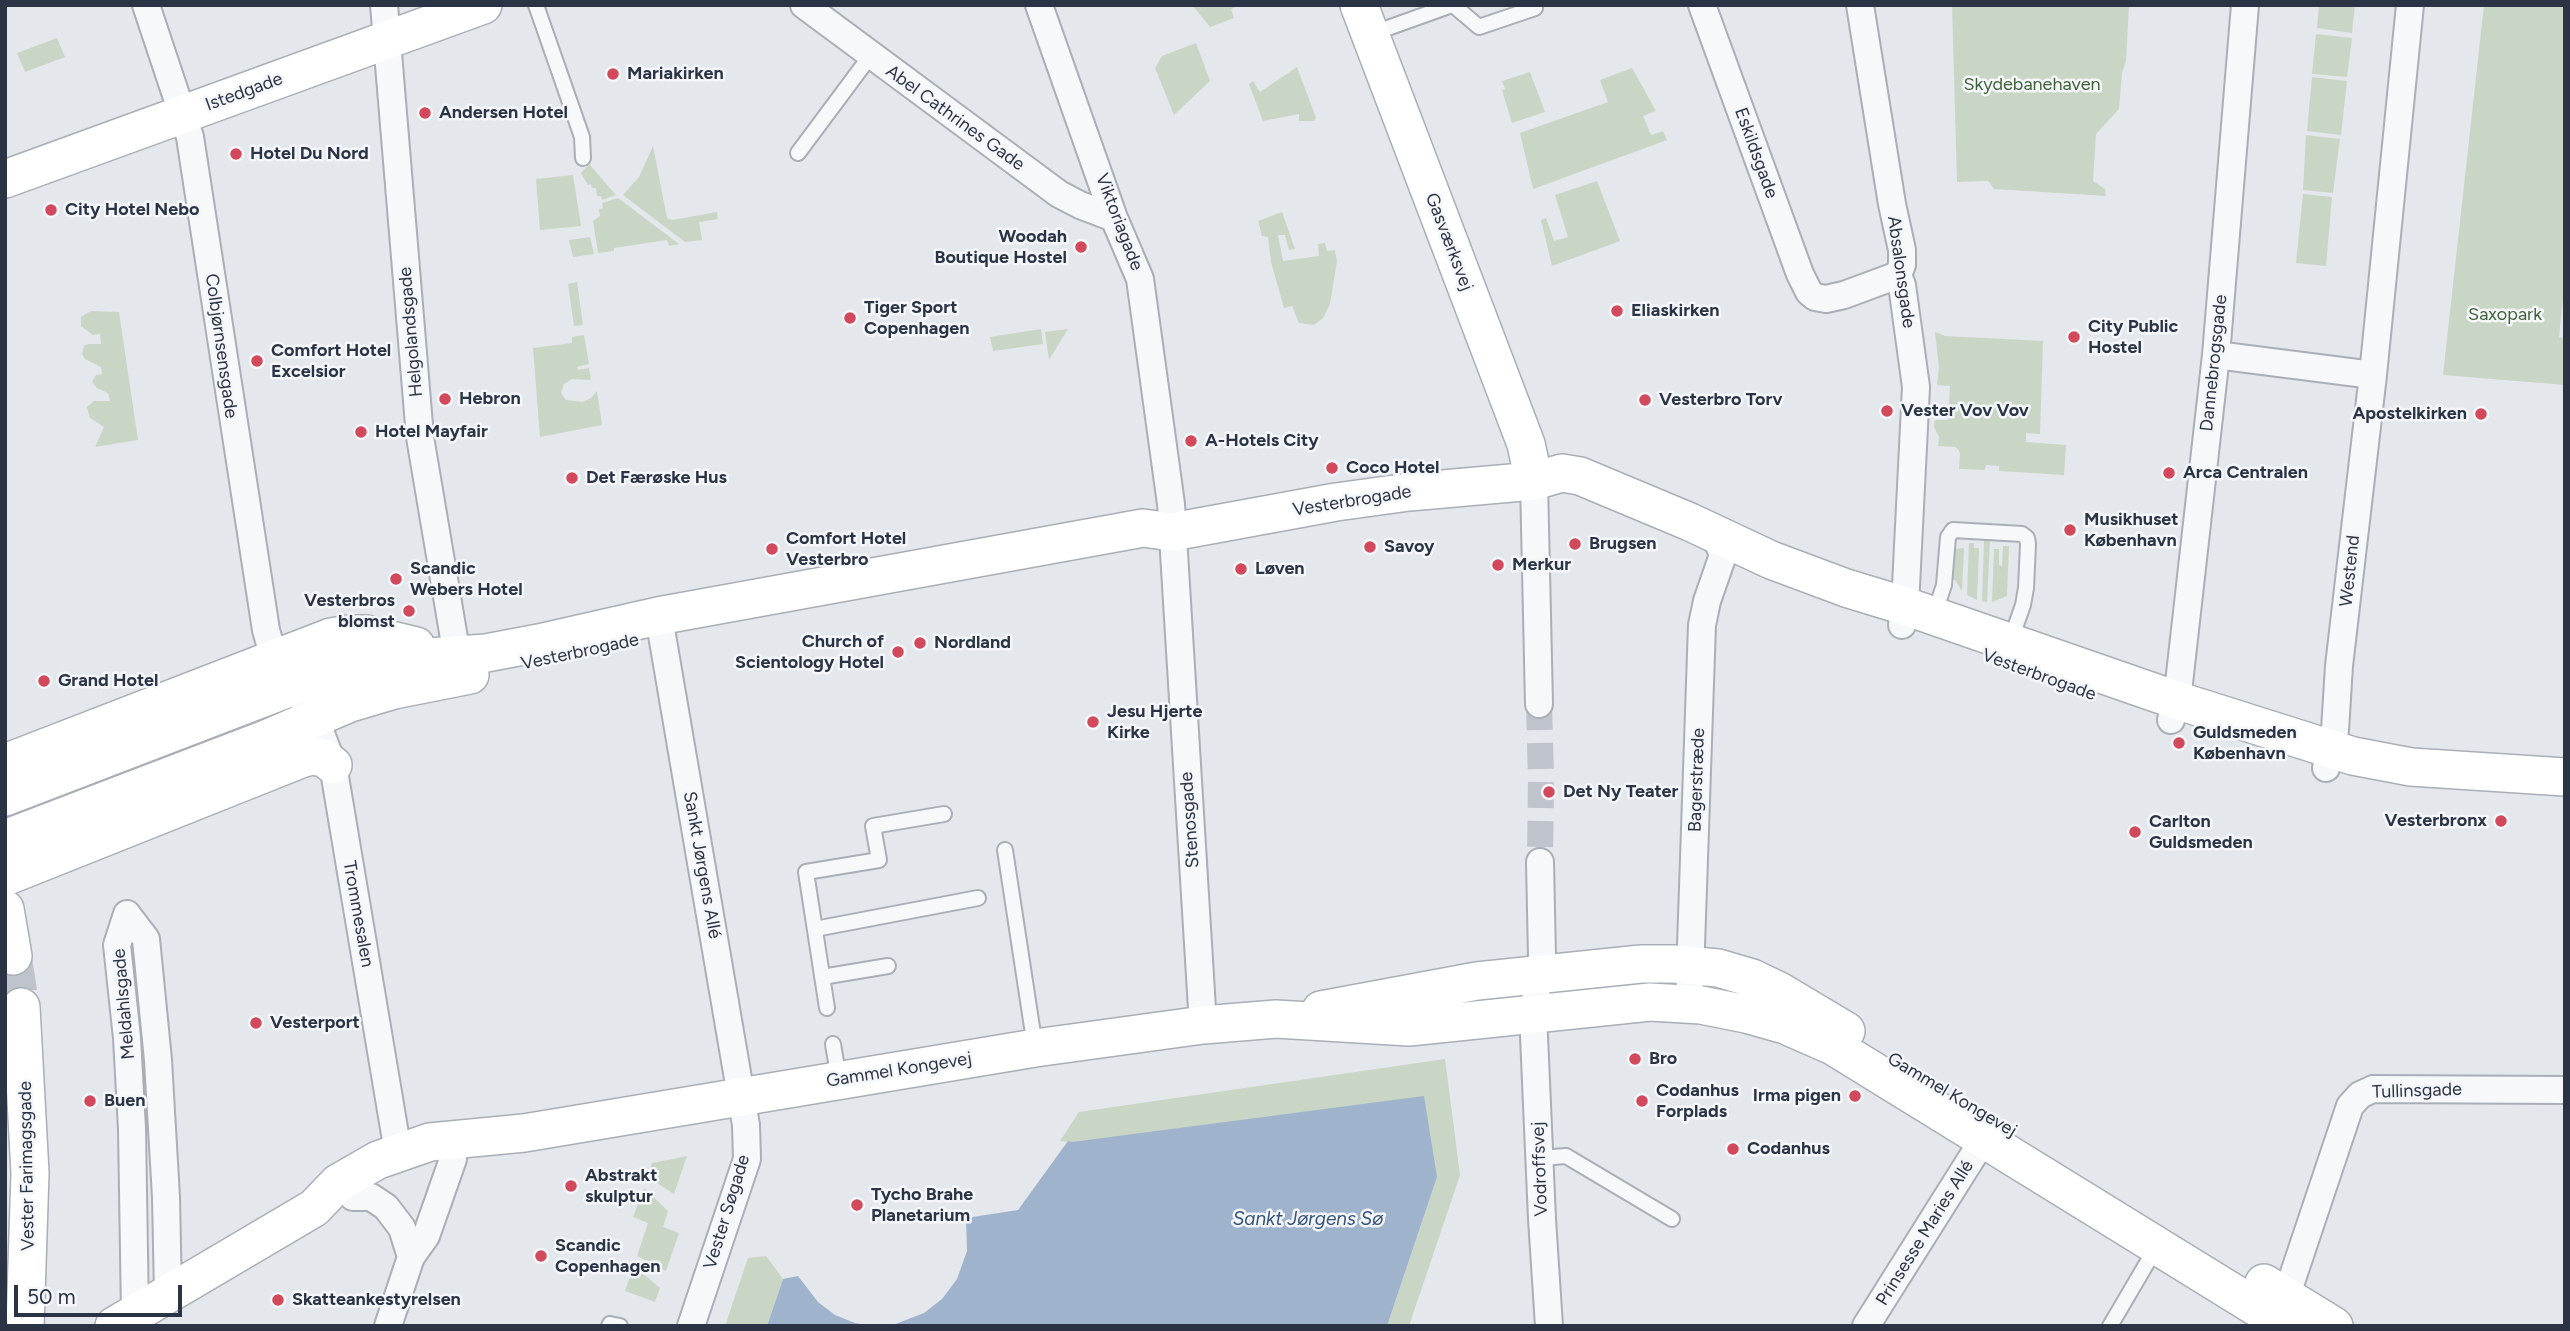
<!DOCTYPE html>
<meta charset="utf-8">
<style>
body{margin:0}
#map{position:relative;width:2570px;height:1331px;overflow:hidden;background:#e4e7ec;font-family:Figtree,sans-serif}
canvas{display:block}
.frame{position:absolute;inset:0;border:7px solid #2b3445;pointer-events:none}
.scale{position:absolute;left:14px;top:1285px;width:168px;height:32px;box-sizing:border-box;border:4px solid #2b3445;border-top:0;padding-left:9px;font-size:21px;line-height:24px;white-space:nowrap;color:#2b3445;-webkit-text-stroke:5px #f4f6f9;paint-order:stroke}
</style>
<div id="map">
<canvas width="2570" height="1331"></canvas>
<div class="frame"></div>
<div class="scale">50 m</div>
</div>
<script>
const g = document.querySelector('canvas').getContext('2d');
g.lineJoin = 'round';
function fill(path, color) { g.fillStyle = color; g.fill(path, 'evenodd'); }
const poly = rows => new Path2D(rows.map(r => 'M' + r).join(''));
function trace(path, color, width, dash) { g.strokeStyle = color; g.lineWidth = width; g.lineCap = dash ? 'butt' : 'round'; g.setLineDash(dash || []); g.stroke(path); }
function label(font, color, halo, rows, align = 'center') {
  g.font = font + ' Figtree,sans-serif'; g.lineWidth = 5; g.setLineDash([]); g.textBaseline = 'middle'; g.strokeStyle = halo; g.fillStyle = color; for (const [text, x, y, turn = 0] of rows) {
    g.save(); g.translate(x, y); g.rotate((+turn || 0) * Math.PI / 180); g.textAlign = isNaN(turn) ? turn : align; if (halo) g.strokeText(text, 0, 0); g.fillText(text, 0, 0); g.restore();
  }
}
fill(poly([
 [1241,5,1231,9,1234,18,1210,27,1193,6],
 [1952,5,2129,5,2126,61,2122,73,2119,109,2096,134,2093,181,2105,189,2106,196,1994,189,1988,181,1957,182],
 [2319,5,2355,5,2352,33,2317,28],
 [2484,5,2565,5,2565,278,2559,337,2565,338,2565,385,2443,375],
 [2316,34,2352,38,2347,77,2312,74],
 [57,38,65,57,25,72,17,53],
 [1196,43,1210,81,1174,115,1155,68,1162,56],
 [1297,67,1316,118,1314,121,1299,121,1299,114,1263,121,1249,84,1253,81,1260,92],
 [1632,68,1656,111,1643,116,1651,135,1663,131,1667,140,1533,189,1520,133,1608,102,1600,80],
 [1530,72,1545,112,1512,123,1502,90,1505,89,1502,81],
 [2312,77,2347,81,2341,135,2307,131],
 [2306,135,2340,139,2333,193,2303,190],
 [653,146,667,218,672,220,717,212,718,219,699,222,702,240,685,242,623,195,639,177],
 [589,164,616,195,602,200,601,196,597,196,596,188,592,188,591,184,588,185,581,173],
 [573,175,581,226,540,230,536,179],
 [1597,181,1620,241,1552,266,1541,220,1546,218,1554,241,1568,237,1555,195],
 [2303,194,2332,197,2326,266,2296,263],
 [618,198,679,244,669,246,667,240,614,248,614,251,598,253,593,221,600,216,599,209,603,208,602,203],
 [1282,212,1295,249,1289,250,1285,235,1278,235,1283,261,1319,256,1318,244,1325,243,1327,251,1335,250,1337,261,1330,304,1323,318,1314,325,1299,323,1292,306,1284,308,1271,262,1268,237,1262,236,1258,221],
 [590,237,594,254,573,257,569,240],
 [577,282,583,325,574,326,568,284],
 [91,311,119,312,138,440,95,447,104,427,90,418,87,407,94,401,110,401,108,393,97,388,92,382,96,375,102,374,101,367,85,359,82,354,84,346,88,344,101,344,100,334,93,335,81,326,81,317],
 [1041,329,1043,344,993,351,990,337],
 [1068,329,1049,360,1045,332],
 [1935,332,1945,336,2043,341,2040,434,2026,433,2026,442,2066,445,2064,475,1999,471,1999,466,1986,465,1985,470,1959,469,1960,453,1958,449,1955,447,1938,446,1939,437,1934,427,1935,420,1948,420,1950,386,1937,385,1939,367],
 [584,335,589,364,577,367,578,370,589,368,591,380,572,379,564,384,561,393,566,400,582,402,591,398,597,391,602,425,540,437,533,348,572,343,572,337],
 [1984,540,1990,540,1987,602,1982,601],
 [1969,543,1974,543,1974,548,1979,548,1977,600,1967,595],
 [2003,546,2009,546,2007,596,1992,602,1994,549,1999,549,1999,565,2002,566],
 [1964,548,1962,591,1955,580,1951,580,1953,549],
 [1445,1059,1460,1175,1409,1326,1387,1326,1437,1177,1434,1172,1060,1141,1079,1112],
 [687,1156,674,1194,647,1177,652,1163],
 [644,1188,668,1211,663,1227,679,1233,666,1271,637,1256,648,1223,633,1217],
 [766,1256,783,1279,767,1326,725,1326,748,1258],
 [634,1266,660,1288,655,1302,625,1291]
]), '#c9d6c5');
fill(poly([
 [1424,1096,1437,1177,1387,1326,767,1326,783,1279,798,1276,818,1302,835,1315,855,1323,871,1326,893,1325,924,1313,942,1299,957,1279,967,1251,966,1218,1018,1210,1068,1141,1072,1142]
]), '#9fb4cc');
trace(poly([
 [1539,704,1541,779,1540,862]
]), '#bfc3cb', 26, [26, 13]);
trace(poly([
 [13,956,21,1007]
]), '#bfc3cb', 37, [37, 18]);
const lane = poly([
 [536,5,582,137,583,158],
 [1453,5,1479,27,1535,8],
 [1371,34,1452,5],
 [798,153,871,55],
 [1934,615,1944,585,1948,537,1953,530,2022,534,2027,538,2028,544,2026,588,2023,605,2010,642],
 [1005,850,1035,1047],
 [815,929,978,898],
 [822,977,888,966],
 [827,1008,806,872,879,860,873,826,944,814],
 [833,1044,839,1080],
 [1541,1158,1566,1156,1672,1219],
 [609,1326,610,1324,620,1326],
 [2110,1326,2157,1246]
]);
const street = poly([
 [146,5,190,137,266,630,274,658,315,718,333,765,398,1152],
 [384,5,420,437,457,656],
 [804,5,1059,194,1080,205,1114,218],
 [1039,5,1114,218,1140,279,1171,504,1203,1025],
 [1702,5,1800,274,1809,292,1815,297,1826,299,1844,295,1898,275],
 [1860,5,1892,204,1902,250,1902,265,1898,275,1902,285,1916,387,1905,606,1902,625],
 [2216,355,2373,375],
 [1534,481,1539,704],
 [662,635,746,1125,747,1159,691,1326],
 [2171,720,2179,683,2216,355,2245,5],
 [2326,768,2335,730,2339,666,2373,375,2410,5],
 [1540,862,1542,957,1533,1013,1542,1219,1549,1326],
 [127,914,117,945,127,1038,132,1129,135,1314],
 [127,914,146,939,158,1060,166,1197,168,1294],
 [1689,1004,1702,625,1707,601,1723,555,1714,533],
 [353,1197,371,1197,386,1207,402,1228,411,1257],
 [2286,1297,2350,1106,2360,1095,2373,1089,2565,1090],
 [388,1326,411,1257,426,1236,453,1159],
 [1866,1326,1983,1140]
]);
const secondary = poly([
 [1359,5,1526,444,1534,481],
 [5,179,483,5],
 [5,763,331,637,349,634,366,634,416,646],
 [5,797,357,662,486,653,539,643,658,616,1143,528,1172,532,1336,502,1409,492,1534,481,1562,473,1580,476,1690,522,1771,560,1846,588,1905,606,2176,700,2353,756,2411,767,2565,777],
 [5,839,266,739,350,703,394,690,470,675],
 [5,877,301,759,312,756,324,758,333,765],
 [5,909,13,956],
 [21,1007,30,1173,25,1326],
 [1321,1010,1477,981,1641,964,1674,964,1718,968,1752,978,1779,991,1846,1031],
 [2264,1283,2334,1326],
 [114,1326,314,1208,338,1183,378,1160,430,1142,524,1133,1035,1048,1203,1025,1276,1019,1409,1027,1650,1002,1701,1005,1746,1014,1785,1025,1833,1046,2287,1326]
]);
trace(lane, '#a9aeb7', 18);
trace(street, '#a9aeb7', 30);
trace(secondary, '#a9aeb7', 40);
trace(lane, '#f7f8fa', 14);
trace(street, '#f7f8fa', 26);
trace(secondary, '#fff', 37);
for (const [x, y, r, color] of [
 [613,74,7,"#d1495b"],
 [425,113,7,"#d1495b"],
 [236,154,7,"#d1495b"],
 [51,210,7,"#d1495b"],
 [1081,247,7,"#d1495b"],
 [1617,311,7,"#d1495b"],
 [850,318,7,"#d1495b"],
 [2074,337,7,"#d1495b"],
 [257,361,7,"#d1495b"],
 [445,399,7,"#d1495b"],
 [1645,400,7,"#d1495b"],
 [1887,411,7,"#d1495b"],
 [2481,414,7,"#d1495b"],
 [361,432,7,"#d1495b"],
 [1191,441,7,"#d1495b"],
 [1332,468,7,"#d1495b"],
 [2169,473,7,"#d1495b"],
 [572,478,7,"#d1495b"],
 [2070,530,7,"#d1495b"],
 [1575,544,7,"#d1495b"],
 [1370,547,7,"#d1495b"],
 [772,549,7,"#d1495b"],
 [1498,565,7,"#d1495b"],
 [1241,569,7,"#d1495b"],
 [396,579,7,"#d1495b"],
 [409,611,7,"#d1495b"],
 [920,643,7,"#d1495b"],
 [898,652,7,"#d1495b"],
 [44,681,7,"#d1495b"],
 [1093,722,7,"#d1495b"],
 [2179,743,7,"#d1495b"],
 [1549,792,7,"#d1495b"],
 [2501,821,7,"#d1495b"],
 [2135,832,7,"#d1495b"],
 [256,1023,7,"#d1495b"],
 [1635,1059,7,"#d1495b"],
 [1855,1096,7,"#d1495b"],
 [90,1101,7,"#d1495b"],
 [1642,1101,7,"#d1495b"],
 [1733,1149,7,"#d1495b"],
 [571,1186,7,"#d1495b"],
 [857,1205,7,"#d1495b"],
 [541,1256,7,"#d1495b"],
 [278,1300,7,"#d1495b"]
]) { const dot = new Path2D(); dot.arc(x, y, r, 0, 2 * Math.PI); g.fillStyle = color; g.fill(dot); trace(dot, '#f4f6f9', 2.5); }
label('bold 18px', '#2b3445', '#f4f6f9', [
 ["Mariakirken",627,74],
 ["Andersen Hotel",439,113],
 ["Hotel Du Nord",250,154],
 ["City Hotel Nebo",65,210],
 ["Woodah",1067,237,"right"],
 ["Boutique Hostel",1067,258,"right"],
 ["Tiger Sport",864,308],
 ["Copenhagen",864,329],
 ["Eliaskirken",1631,311],
 ["City Public",2088,327],
 ["Hostel",2088,348],
 ["Comfort Hotel",271,351],
 ["Excelsior",271,372],
 ["Hebron",459,399],
 ["Vesterbro Torv",1659,400],
 ["Vester Vov Vov",1901,411],
 ["Apostelkirken",2467,414,"right"],
 ["Hotel Mayfair",375,432],
 ["A-Hotels City",1205,441],
 ["Coco Hotel",1346,468],
 ["Arca Centralen",2183,473],
 ["Det Færøske Hus",586,478],
 ["Musikhuset",2084,520],
 ["København",2084,541],
 ["Comfort Hotel",786,539],
 ["Vesterbro",786,560],
 ["Brugsen",1589,544],
 ["Savoy",1384,547],
 ["Merkur",1512,565],
 ["Scandic",410,569],
 ["Webers Hotel",410,590],
 ["Løven",1255,569],
 ["Vesterbros",395,601,"right"],
 ["blomst",395,622,"right"],
 ["Church of",884,642,"right"],
 ["Scientology Hotel",884,663,"right"],
 ["Nordland",934,643],
 ["Grand Hotel",58,681],
 ["Jesu Hjerte",1107,712],
 ["Kirke",1107,733],
 ["Guldsmeden",2193,733],
 ["København",2193,754],
 ["Det Ny Teater",1563,792],
 ["Vesterbronx",2487,821,"right"],
 ["Carlton",2149,822],
 ["Guldsmeden",2149,843],
 ["Vesterport",270,1023],
 ["Bro",1649,1059],
 ["Codanhus",1656,1091],
 ["Forplads",1656,1112],
 ["Irma pigen",1841,1096,"right"],
 ["Buen",104,1101],
 ["Codanhus",1747,1149],
 ["Abstrakt",585,1176],
 ["skulptur",585,1197],
 ["Tycho Brahe",871,1195],
 ["Planetarium",871,1216],
 ["Scandic",555,1246],
 ["Copenhagen",555,1267],
 ["Skatteankestyrelsen",292,1300]
], 'left');
label('18px', '#3f6138', '#f4f6f9', [
 ["Skydebanehaven",2032,85],
 ["Saxopark",2505,315]
]);
label('18px', '#2b3445', '#f4f6f9', [
 ["Istedgade",244,92,-20],
 ["Abel Cathrines Gade",955,118,36],
 ["Eskildsgade",1756,153,70],
 ["Viktoriagade",1119,222,69],
 ["Gasværksvej",1449,242,69],
 ["Absalonsgade",1901,272,82],
 ["Helgolandsgade",411,332,-95],
 ["Colbjørnsensgade",221,346,82],
 ["Dannebrogsgade",2214,363,-84],
 ["Vesterbrogade",1352,501,-9],
 ["Westend",2350,571,-84],
 ["Vesterbrogade",580,652,-12],
 ["Vesterbrogade",2039,675,20],
 ["Bagerstræde",1697,780,-88],
 ["Stenosgade",1190,820,-94],
 ["Sankt Jørgens Allé",702,865,80],
 ["Trommesalen",358,914,80],
 ["Meldahlsgade",124,1004,-95],
 ["Gammel Kongevej",899,1070,-9],
 ["Tullinsgade",2417,1091,-2],
 ["Gammel Kongevej",1952,1095,31],
 ["Vester Farimagsgade",27,1166,-91],
 ["Vodroffsvej",1540,1169,-92],
 ["Vester Søgade",727,1212,-73],
 ["Prinsesse Maries Allé",1925,1233,-58]
]);
label('italic 19px', '#34527a', '#f4f6f9', [
 ["Sankt Jørgens Sø",1308,1219]
]);
</script>
